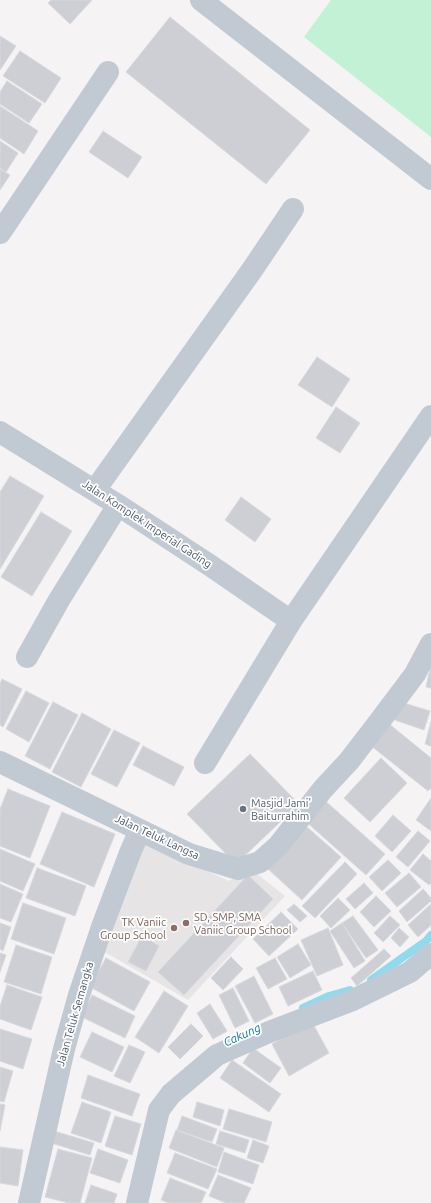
<!DOCTYPE html>
<style>
body{margin:0}
canvas{display:block;background:#f5f3f3}
</style>
<canvas width="431" height="1203"></canvas>
<script>
const g = document.querySelector('canvas').getContext('2d');
g.lineJoin = 'round';
function fill(path, color) { g.fillStyle = color; g.fill(path, 'evenodd'); }
const poly = rows => new Path2D(rows.map(r => 'M' + r).join(''));
function trace(path, color, width, dash) { g.strokeStyle = color; g.lineWidth = width; g.lineCap = dash ? 'butt' : 'round'; g.setLineDash(dash || []); g.stroke(path); }
function label(font, color, halo, rows, align = 'center') {
  g.font = font + ' Ubuntu,sans-serif'; g.lineWidth = 3.5; g.setLineDash([]); g.textBaseline = 'middle'; g.strokeStyle = halo; g.fillStyle = color; for (const [text, x, y, turn = 0] of rows) {
    g.save(); g.translate(x, y); g.rotate((+turn || 0) * Math.PI / 180); g.textAlign = isNaN(turn) ? turn : align; if (halo) g.strokeText(text, 0, 0); g.fillText(text, 0, 0); g.restore();
  }
}
fill(poly([
 [144,842,229,881,251,869,285,896,188,1000,103,951]
]), '#e6e4e5');
fill(poly([
 [331,0,431,0,431,137,304,37]
]), '#c3f1d5');
trace(poly([
 [371,980,426,941,431,935],
 [303,1008,329,996,350,990]
]), '#90daee', 8);
const building = poly([
 [51,0,92,0,70,24,48,3,51,0],
 [170,17,310,130,266,184,126,72,170,17],
 [0,36,16,46,0,70,0,36],
 [20,51,61,78,45,103,3,76,20,51],
 [7,81,42,104,29,123,0,104,0,92,7,81],
 [0,106,38,131,24,154,0,138,0,106],
 [103,131,142,157,128,178,89,152,103,131],
 [0,141,18,153,6,172,0,168,0,141],
 [0,169,10,175,0,190,0,169],
 [317,357,350,379,332,407,298,385,317,357],
 [336,407,360,423,340,453,316,438,336,407],
 [10,476,44,496,0,569,0,492,10,476],
 [241,497,271,519,255,542,225,520,241,497],
 [41,512,72,531,32,596,1,577,41,512],
 [431,665,431,688,426,687,431,665],
 [2,679,22,689,3,727,0,725,0,684,2,679],
 [26,691,49,703,29,742,6,729,26,691],
 [397,701,430,711,424,730,392,719,397,701],
 [53,702,78,715,50,769,25,756,53,702],
 [82,713,111,729,81,787,52,772,82,713],
 [431,722,431,746,425,744,431,722],
 [388,723,431,758,431,788,428,791,370,745,388,723],
 [114,730,140,743,117,787,91,774,114,730],
 [143,746,184,767,174,786,133,765,143,746],
 [250,754,299,804,236,864,187,814,250,754],
 [381,758,407,783,370,822,344,798,381,758],
 [8,789,50,806,30,858,0,846,0,809,8,789],
 [322,798,385,854,366,875,303,819,322,798],
 [431,798,431,831,416,820,431,798],
 [62,812,115,834,94,887,40,864,62,812],
 [393,815,411,831,392,852,375,836,393,815],
 [307,827,341,857,302,900,268,869,307,827],
 [418,831,430,841,408,867,396,857,418,831],
 [0,849,35,864,23,891,0,881,0,849],
 [423,854,431,861,431,883,429,885,410,870,423,854],
 [388,860,401,873,382,891,369,877,388,860],
 [345,862,357,874,315,918,302,906,345,862],
 [37,868,86,886,75,916,26,898,37,868],
 [409,873,421,887,397,907,385,893,409,873],
 [248,875,273,899,184,995,158,972,248,875],
 [364,883,373,893,355,909,346,899,364,883],
 [0,884,23,894,11,922,0,918,0,884],
 [423,889,431,898,431,901,407,922,399,911,423,889],
 [376,896,391,911,374,927,360,912,376,896],
 [338,898,350,910,331,928,320,916,338,898],
 [23,903,66,918,54,954,11,939,23,903],
 [294,904,307,916,300,922,287,910,294,904],
 [431,904,431,925,418,937,408,925,431,904],
 [281,912,298,929,269,956,253,939,281,912],
 [353,916,378,950,366,958,342,923,353,916],
 [390,916,400,925,383,942,374,933,390,916],
 [0,923,11,927,3,951,0,949,0,923],
 [342,923,365,961,354,968,330,931,342,923],
 [328,928,343,965,317,976,301,940,328,928],
 [399,928,409,937,400,947,391,938,399,928],
 [142,936,159,946,146,971,128,962,142,936],
 [298,944,311,965,290,978,277,957,298,944],
 [16,945,52,957,41,994,4,982,16,945],
 [384,949,391,956,357,986,351,978,384,949],
 [0,953,6,955,0,972,0,953],
 [231,957,243,969,223,990,211,978,231,957],
 [106,958,150,982,134,1011,90,987,106,958],
 [275,958,287,979,268,989,256,968,275,958],
 [313,971,322,990,288,1006,279,987,313,971],
 [254,976,273,1014,255,1023,235,986,254,976],
 [7,985,42,997,31,1030,0,1019,0,1006,7,985],
 [233,988,249,1021,235,1028,219,995,233,988],
 [164,991,188,1006,159,1053,135,1037,164,991],
 [92,995,135,1016,125,1038,82,1017,92,995],
 [210,1004,227,1031,213,1039,197,1013,210,1004],
 [312,1022,329,1053,289,1076,272,1044,312,1022],
 [191,1024,203,1036,180,1059,168,1047,191,1024],
 [0,1029,32,1039,23,1069,0,1061,0,1029],
 [92,1032,124,1047,112,1072,80,1057,92,1032],
 [129,1045,145,1052,130,1083,114,1076,129,1045],
 [253,1048,281,1068,270,1083,243,1063,253,1048],
 [232,1060,281,1094,269,1112,220,1078,232,1060],
 [0,1067,13,1071,4,1102,0,1101,0,1067],
 [88,1075,140,1094,132,1116,81,1098,88,1075],
 [82,1102,111,1112,101,1143,71,1133,82,1102],
 [197,1102,224,1110,220,1126,193,1117,197,1102],
 [0,1104,5,1105,0,1131,0,1104],
 [229,1109,272,1122,266,1142,223,1129,229,1109],
 [115,1116,141,1124,132,1155,105,1146,115,1116],
 [182,1116,217,1129,212,1142,177,1130,182,1116],
 [176,1130,224,1148,217,1167,169,1148,176,1130],
 [54,1131,94,1143,90,1155,51,1143,54,1131],
 [220,1131,249,1140,245,1153,216,1144,220,1131],
 [253,1140,269,1146,263,1163,247,1158,253,1140],
 [0,1147,23,1150,18,1186,0,1183,0,1147],
 [58,1149,92,1158,80,1203,69,1203,45,1197,58,1149],
 [98,1149,128,1160,120,1183,90,1173,98,1149],
 [224,1152,259,1165,253,1184,218,1172,224,1152],
 [175,1153,217,1169,208,1189,167,1173,175,1153],
 [218,1175,251,1188,244,1203,226,1203,209,1196,218,1175],
 [170,1178,206,1192,201,1203,169,1203,161,1200,170,1178],
 [91,1185,117,1194,114,1203,85,1203,91,1185]
]);
fill(building, '#cdcfd5');
trace(building, '#d7d9de', 1);
trace(poly([
 [201,0,431,179],
 [0,233,108,72],
 [0,432,118,505,211,566,291,621],
 [95,490,252,270,293,209],
 [27,657,59,600,118,505],
 [0,762,189,854,238,869,260,862,278,846,323,789,349,761,379,722,415,674,431,644],
 [205,763,291,621,431,416],
 [29,1203,64,1049,79,995,102,927,130,853,140,830],
 [137,1203,159,1110,171,1094,217,1055,269,1032,353,1000,410,972,431,954]
]), '#c1cad2', 22);
for (const [x, y, r, color] of [
 [243,809,4,"#6b7280"],
 [186,923,4,"#8d6e63"],
 [174,928,4,"#8d6e63"]
]) { const dot = new Path2D(); dot.arc(x, y, r, 0, 2 * Math.PI); g.fillStyle = color; g.fill(dot); trace(dot, '#fff', 1.5); }
label('11px', '#4a5661', '#fff', [
 ["Jalan Komplek Imperial Gading",147,524,33],
 ["Jalan Teluk Langsa",157,837,25],
 ["Jalan Teluk Semangka",75,1014,-74]
]);
label('11px', '#5b616d', '#fff', [
 ["Masjid Jami'",251,803],
 ["Baiturrahim",251,816]
], 'left');
label('11px', '#785e54', '#fff', [
 ["SD, SMP, SMA",194,917],
 ["Vaniic Group School",194,930],
 ["TK Vaniic",166,922,"right"],
 ["Group School",166,935,"right"]
], 'left');
label('italic 12px', '#0c7c9b', '#fff', [
 ["Cakung",242,1035,-24]
]);
</script>
